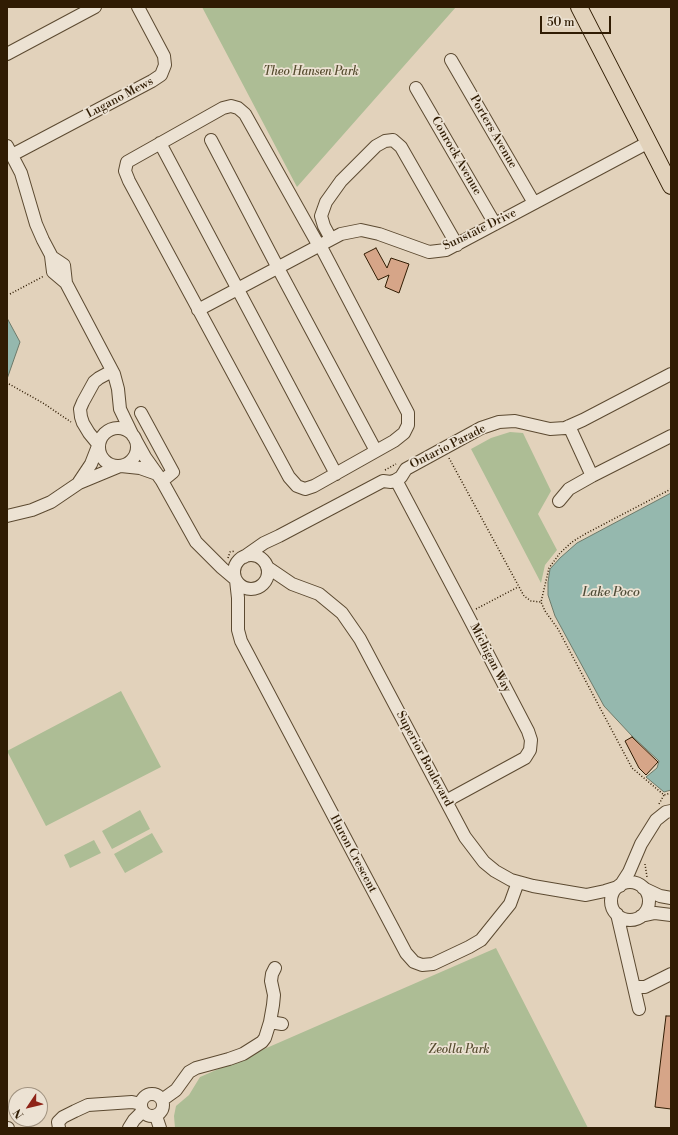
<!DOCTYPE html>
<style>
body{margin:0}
#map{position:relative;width:678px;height:1135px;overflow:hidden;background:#e2d2bb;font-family:"Libre Bodoni",serif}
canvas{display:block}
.frame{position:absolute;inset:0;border:8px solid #301c03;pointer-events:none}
.north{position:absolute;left:8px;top:1087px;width:40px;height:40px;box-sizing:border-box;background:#ece2d3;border:1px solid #a19380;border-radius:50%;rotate:235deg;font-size:11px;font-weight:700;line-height:16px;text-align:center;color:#301c03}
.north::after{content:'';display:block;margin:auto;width:14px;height:18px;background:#8f2418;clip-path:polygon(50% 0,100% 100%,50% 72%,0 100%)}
.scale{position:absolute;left:540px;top:16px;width:71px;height:18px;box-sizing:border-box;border:2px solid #301c03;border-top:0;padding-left:5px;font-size:12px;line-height:14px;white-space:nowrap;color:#301c03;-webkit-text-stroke:3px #ece2d3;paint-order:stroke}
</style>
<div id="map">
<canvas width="678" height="1135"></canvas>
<div class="frame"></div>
<div class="north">N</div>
<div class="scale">50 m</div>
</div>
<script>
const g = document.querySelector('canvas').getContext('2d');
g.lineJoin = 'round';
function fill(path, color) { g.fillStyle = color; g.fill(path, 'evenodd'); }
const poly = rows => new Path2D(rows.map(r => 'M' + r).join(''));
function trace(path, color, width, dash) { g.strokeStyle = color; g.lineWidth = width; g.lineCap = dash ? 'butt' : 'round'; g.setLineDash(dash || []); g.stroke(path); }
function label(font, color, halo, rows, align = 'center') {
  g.font = font + ' "Libre Bodoni",serif'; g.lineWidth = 3.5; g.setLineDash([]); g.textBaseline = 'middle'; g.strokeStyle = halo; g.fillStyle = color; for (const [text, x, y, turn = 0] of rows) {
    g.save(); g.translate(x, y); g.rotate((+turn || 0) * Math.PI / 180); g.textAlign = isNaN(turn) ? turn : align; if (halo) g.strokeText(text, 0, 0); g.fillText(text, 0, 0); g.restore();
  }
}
fill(poly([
 [202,7,456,7,297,187],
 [510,432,523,433,551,491,538,514,557,550,545,565,541,583,471,449,491,438],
 [121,691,161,767,46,826,7,751],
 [140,810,150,829,112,849,102,831],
 [152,833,163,852,125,873,114,854],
 [94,840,101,853,70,868,64,855],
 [496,948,588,1128,175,1128,174,1116,176,1106,189,1095,200,1077]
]), '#adbd95');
const water = poly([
 [7,318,20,342,7,379,7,318],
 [671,493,671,790,664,792,646,777,657,768,659,761,632,736,604,706,555,616,548,595,548,582,550,569,560,558,577,543,671,493]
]);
fill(water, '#95b8ae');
trace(water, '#6d7a6a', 1);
const building = poly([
 [376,248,387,268,391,258,409,264,399,293,385,287,389,275,378,280,364,254,376,248],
 [632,737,658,762,646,775,639,768,625,741,632,737],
 [666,1016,671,1016,671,1109,655,1107,666,1016]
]);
fill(building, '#d6a588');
trace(building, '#301c03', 1);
const minor = poly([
 [7,54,95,7],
 [451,60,534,203],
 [416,88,495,224],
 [211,140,278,268,376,451],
 [160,143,336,474],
 [7,146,21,173,36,224,43,240,52,257,64,265,66,283,114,374,118,389,120,409,133,436],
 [12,155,152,81,161,75,165,65,164,56,138,7],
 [331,239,324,226,321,216,326,202,341,181,376,146,385,141,393,140,401,147,457,245],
 [319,246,245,114,238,108,231,106,223,108,127,162,125,171,129,181,289,477,297,486,305,489,314,486,394,441,404,433,408,425,408,413,320,245],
 [51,256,53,272,66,283],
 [198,310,341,234,361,230,379,234,429,252,446,250,649,142],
 [141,413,173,472,162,481],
 [569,426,592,476,671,436],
 '99 447a19 19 0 1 1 38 0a19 19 0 1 1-38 0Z',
 [135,439,145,457,162,481,196,542,222,568,235,579],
 [98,444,89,433,83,423,81,417,80,409,83,402,94,382,99,378,112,371],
 [121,466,140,468,157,474],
 [396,480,467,614,528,731,531,740,530,750,525,758,446,801],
 [79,482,91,464,98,446],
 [559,501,569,489,592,476],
 [7,516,32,510,51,502,79,483,120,466],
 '234 572a17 17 0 1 1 34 0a17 17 0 1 1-34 0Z',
 [244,557,264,543,279,536,383,481,391,482,396,480,401,477,406,469,481,428,499,422,515,421,550,429,565,428,583,420,671,374],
 [267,567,292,584,319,594,342,613,360,639,465,837,484,862,495,871,511,880,533,886,586,895,605,891,618,887],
 [236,580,238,598,238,630,241,641,406,953,414,962,422,965,433,964,469,947,481,940,510,904,518,882],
 '611 901a19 19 0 1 1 38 0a19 19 0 1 1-38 0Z',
 [620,886,629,872,641,844,656,820,666,812,671,811],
 [643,888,660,896,671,898],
 [617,914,639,1009],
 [641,916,655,913,671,915],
 [275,968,272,974,271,981,274,995,273,1005,270,1022,282,1024],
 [634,987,645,987,671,974],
 '141 1105a11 11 0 1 1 22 0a11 11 0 1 1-22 0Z',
 [162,1100,176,1090,189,1072,196,1068,229,1059,243,1054,262,1042,265,1038,270,1022],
 [156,1116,160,1128],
 [7,1128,8,1128],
 [59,1128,58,1122,63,1117,75,1111,88,1105,132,1102,141,1104],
 [129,1128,134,1120,143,1111]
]);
const major = poly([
 [579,7,671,186]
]);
trace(minor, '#5c4a31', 14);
trace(major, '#301c03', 18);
trace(poly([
 [10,294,44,276],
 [9,384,43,403,71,422],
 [449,458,524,596,531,601,541,602],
 [385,470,396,464],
 [671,489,585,534,572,542,560,553,549,568,541,602,545,611,558,629,632,768,664,795,671,793],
 [228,558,230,552,235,551],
 [476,609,518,587],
 [659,804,664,795],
 [645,864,647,877]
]), '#301c03', 1.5, [1, 2]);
trace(minor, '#ece2d3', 12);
trace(major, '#e2d2bb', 16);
label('italic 12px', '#564c2f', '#ece2d3', [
 ["Theo Hansen Park",311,72],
 ["Zeolla Park",459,1050]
]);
label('12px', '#301c03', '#ece2d3', [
 ["Lugano Mews",120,98,-28],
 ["Porters Avenue",493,132,60],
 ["Conrock Avenue",456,156,60],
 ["Sunstate Drive",480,230,-26],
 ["Ontario Parade",448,447,-27],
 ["Michigan Way",490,658,63],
 ["Superior Boulevard",424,759,62],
 ["Huron Crescent",353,854,62]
]);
label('italic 13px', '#4e4b36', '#ece2d3', [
 ["Lake Poco",611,593]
]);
</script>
